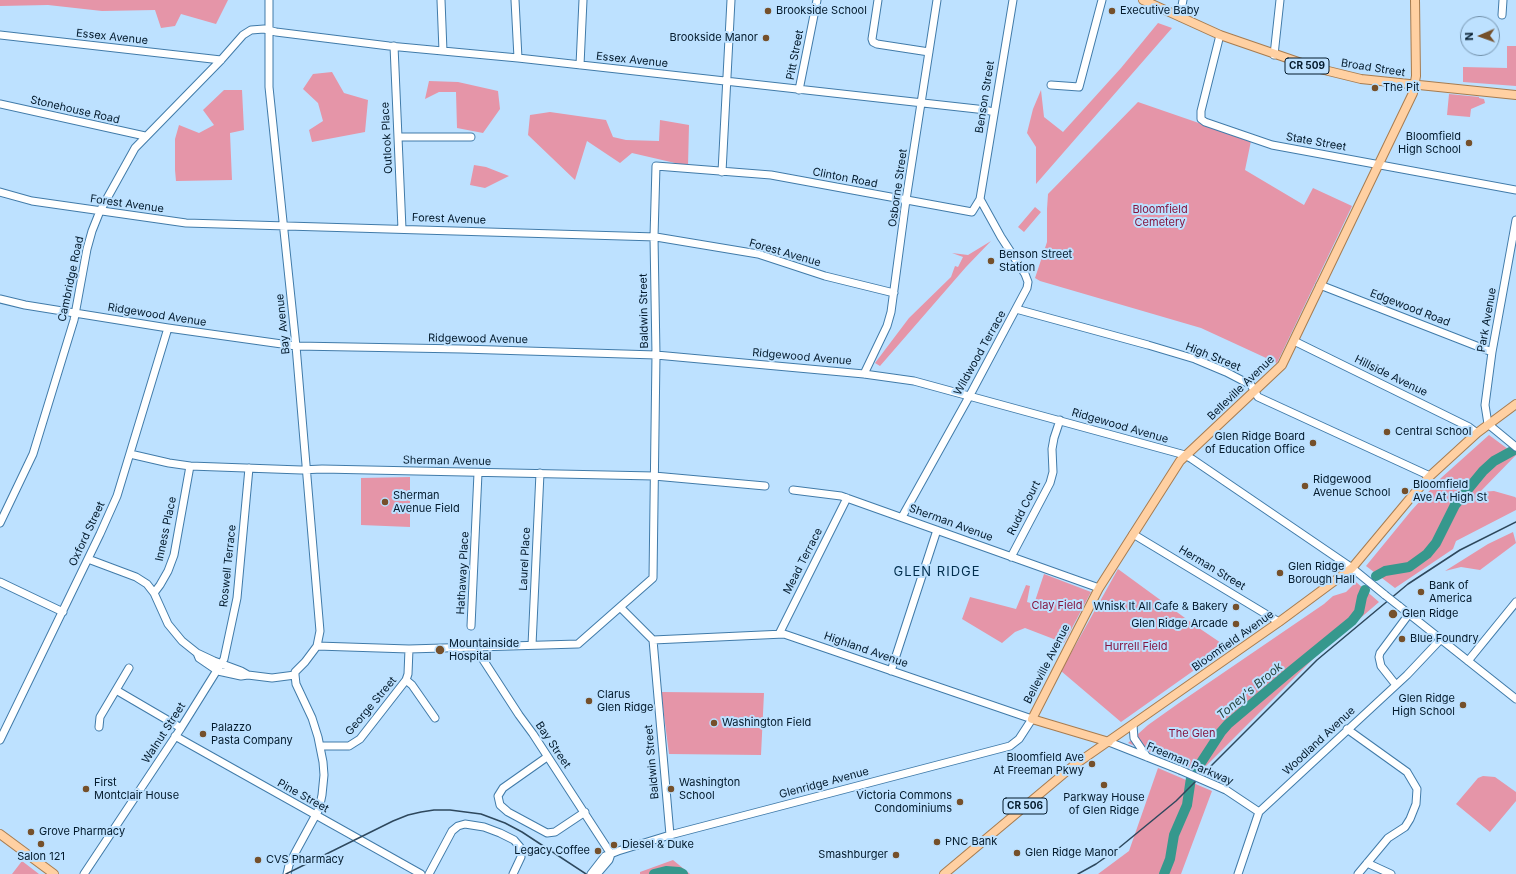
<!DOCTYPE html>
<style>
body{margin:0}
#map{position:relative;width:1516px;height:874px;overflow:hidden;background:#bde1ff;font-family:Inter,sans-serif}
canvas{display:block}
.north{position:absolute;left:1460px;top:16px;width:40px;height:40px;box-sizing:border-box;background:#bde1ff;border:1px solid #7391ab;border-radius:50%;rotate:268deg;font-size:11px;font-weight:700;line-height:16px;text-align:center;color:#031a2c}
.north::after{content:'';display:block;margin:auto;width:14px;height:18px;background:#75502b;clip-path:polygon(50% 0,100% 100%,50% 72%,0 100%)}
</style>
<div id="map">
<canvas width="1516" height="874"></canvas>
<div class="north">N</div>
</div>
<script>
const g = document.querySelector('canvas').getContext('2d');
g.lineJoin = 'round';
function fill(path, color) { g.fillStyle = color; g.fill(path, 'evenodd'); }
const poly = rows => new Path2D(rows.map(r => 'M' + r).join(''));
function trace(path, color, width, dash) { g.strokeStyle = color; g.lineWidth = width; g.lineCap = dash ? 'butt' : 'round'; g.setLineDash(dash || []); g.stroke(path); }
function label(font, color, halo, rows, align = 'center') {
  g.font = font + ' Inter,sans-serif'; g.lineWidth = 4; g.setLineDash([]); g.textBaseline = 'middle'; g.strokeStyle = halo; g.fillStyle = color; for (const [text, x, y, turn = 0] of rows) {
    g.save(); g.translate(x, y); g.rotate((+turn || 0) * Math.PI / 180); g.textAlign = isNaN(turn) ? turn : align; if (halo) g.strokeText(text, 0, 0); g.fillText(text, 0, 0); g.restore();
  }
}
fill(poly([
 [0,0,228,0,216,24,181,14,175,26,161,28,155,10,102,11,48,5,0,6],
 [1158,23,1172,28,1036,184,1036,147,1027,133,1033,109,1041,90,1044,117,1063,132,1121,68],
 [1507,46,1516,46,1516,86,1463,82,1463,67,1507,68],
 [332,72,344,93,368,100,365,132,312,142,309,130,323,121,318,103,303,89,313,74],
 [429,81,458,82,498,91,500,109,483,133,457,128,456,92,439,92,425,99],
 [224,90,242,90,244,130,230,133,232,180,176,181,175,170,175,139,179,125,199,133,214,125,203,110],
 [1449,94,1479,97,1479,98,1484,99,1485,103,1471,109,1470,117,1447,115],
 [1138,102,1251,141,1245,170,1304,205,1313,188,1352,206,1277,363,1201,328,1040,281,1035,278,1047,242,1047,209,1048,194],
 [550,112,606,120,613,137,626,140,659,141,660,120,689,125,688,166,632,153,620,163,587,141,575,180,528,135,530,115],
 [474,165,486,167,509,176,485,188,470,185],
 [1035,207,1041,212,1024,232,1018,227],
 [991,241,966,267,880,366,875,363,909,318,951,277,955,266,958,267,963,257,952,253,968,255],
 [1489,435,1516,455,1480,492,1494,491,1515,497,1516,498,1516,510,1456,541,1453,549,1395,588,1366,566,1411,511,1441,478],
 [410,477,410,527,361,525,361,478],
 [1513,532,1516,543,1480,570,1461,567,1445,571,1488,544],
 [1118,569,1196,626,1227,647,1121,722,1061,671],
 [1044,574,1091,592,1064,643,1025,628,1015,632,1002,643,962,619,970,597,1016,609,1026,585,1030,586,1027,602,1034,604],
 [1356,582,1379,602,1313,659,1200,772,1128,743,1148,725,1179,703,1324,604,1333,596,1346,592],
 [661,692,764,693,761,755,669,754],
 [1158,768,1212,791,1181,874,1098,874,1129,851],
 [1483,776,1495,777,1516,792,1516,801,1490,832,1456,804,1478,778],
 [673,860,690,874,640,874,640,872],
 [22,861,39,874,12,874]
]), '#e595a8');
trace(poly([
 [1376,576,1385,571,1409,567,1427,554,1436,543,1455,505,1483,471,1494,461,1516,449],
 [654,874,666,871,679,872,683,874],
 [1164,874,1170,859,1174,835,1187,805,1191,778,1221,732,1228,724,1292,670,1352,621,1359,612,1362,597,1365,590]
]), '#36988d', 10);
const minor = poly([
 [269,0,269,87,296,346,320,631,317,646,305,662,295,672,295,675],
 [441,0,443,51],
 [515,0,518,58],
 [878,0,872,39,873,42,877,44,929,52],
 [1502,15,1503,0],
 [1180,17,1183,0],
 [0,35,221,60],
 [1220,35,1201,111,1201,119,1205,122,1272,145,1516,190],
 [394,46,402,229],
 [1274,55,1280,0],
 [580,65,583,0],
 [1051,85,1079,87,1102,0],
 [799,90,817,0],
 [0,104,145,136],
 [398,137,471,137],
 [722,172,731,0],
 [0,192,32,201,186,223,656,237,758,254,825,276,894,293],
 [1516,220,1492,352,1485,405,1488,424,1516,447],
 [1320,285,1492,352],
 [0,299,25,305,168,328,296,346,462,349,656,355,864,374,914,381,1185,455,1192,459,1352,568,1385,595],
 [1016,309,1148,345,1195,359,1226,372,1251,385,1258,397,1430,476],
 [1294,341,1469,427,1477,433],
 [864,374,887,326,891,312,906,200,937,0],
 [130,454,169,463,190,466,301,470,322,469,654,476,765,486],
 [793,490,841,496,1099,588],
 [902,517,970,395,1027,288,1028,282,1025,274,1001,237,980,199],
 [0,523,33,454,74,320,87,249,92,231,100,211,135,148,221,60,243,35,251,30,264,29,276,32,389,46,518,58,986,110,993,112],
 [1133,534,1279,622],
 [1011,557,1050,483,1053,472,1052,449,1054,438,1060,420],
 [88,559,136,577,147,584,154,593,168,624,182,641,197,653,214,661,241,671,248,675,272,678,295,675],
 [0,582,63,612],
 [154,593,160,585,168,571,174,555,190,466],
 [1399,606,1516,699],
 [471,626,478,473],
 [779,634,847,498],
 [653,640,670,835],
 [532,645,540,473],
 [317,646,409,649,578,644,653,578,656,355,654,237,656,166,771,175,972,212,980,199,1013,0],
 [478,647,480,655,519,715,533,734,611,854],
 [197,653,199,658,218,671,241,676,248,675],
 [1468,661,1516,602],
 [891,671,937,530],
 [406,680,412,685,435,718],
 [1396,685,1381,666,1379,657,1380,653,1409,614],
 [116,690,181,728],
 [1133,725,1134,738,1147,757],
 [99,727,100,717,129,668],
 [1347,729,1407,772,1417,789,1416,804,1410,819,1405,827,1388,838,1358,874],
 [175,736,421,874],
 [0,740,100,534,117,496,168,328],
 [1109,742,1180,770],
 [320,746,349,746,360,739,406,680,408,674,409,649],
 [547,757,503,788,498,796,500,805,508,812,547,833,555,832,585,812],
 [1226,790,1259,812],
 [1367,863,1391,874],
 [84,874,181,728,224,659,237,598,249,468],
 [287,874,289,865,295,853,319,809,322,795,324,775,323,762,318,737,312,718,296,684,295,675],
 [429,874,452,831,458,826,465,824,484,827,500,833,514,840,520,847,521,857,513,874],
 [591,874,605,856,618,851,670,835,1010,746,1019,739,1032,719,784,634,653,640,620,607],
 [597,874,609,860,611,854],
 [1238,874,1259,812,1407,675,1441,639]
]);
const major = poly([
 [1143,0,1220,35,1316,68,1361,79,1516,95],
 [1109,742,1032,719,1099,588,1180,461,1282,365,1413,93,1416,76,1415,0],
 [0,834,54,874],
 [944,874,1073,766,1279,622,1352,568,1412,496,1430,476,1477,433,1516,404]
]);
trace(minor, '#417ba9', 9);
trace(major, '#a77c50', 10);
trace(minor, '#fff', 7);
trace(major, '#ffd0a2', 8);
trace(poly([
 [286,874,393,821,408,815,421,812,434,810,450,810,481,814,505,823,522,832,586,874],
 [1078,874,1096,864,1120,847,1176,801,1317,660,1408,584,1460,550,1516,522]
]), '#2e485d', 1.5);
const minorBridge = poly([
 [1385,595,1399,606],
 [1180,770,1226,790]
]);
trace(minorBridge, '#417ba9', 9, []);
trace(minorBridge, '#fff', 7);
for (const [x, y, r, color] of [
 [768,11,4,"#75502b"],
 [1112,11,4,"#75502b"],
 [766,38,4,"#75502b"],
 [1375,88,4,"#75502b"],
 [1469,143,4,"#75502b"],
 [991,261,4,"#75502b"],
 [1387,432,4,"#75502b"],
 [1313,443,4,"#75502b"],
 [1305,486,4,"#75502b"],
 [1405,491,4,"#75502b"],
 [385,502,4,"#75502b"],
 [1280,573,4,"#75502b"],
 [1421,592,4,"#75502b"],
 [1236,607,4,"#75502b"],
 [1393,614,5,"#75502b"],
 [1236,624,4,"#75502b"],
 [1402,639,4,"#75502b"],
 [440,650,5,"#75502b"],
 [589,701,4,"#75502b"],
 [1463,705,4,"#75502b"],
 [714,723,4,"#75502b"],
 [203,734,4,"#75502b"],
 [1092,764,4,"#75502b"],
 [1104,785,4,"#75502b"],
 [86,789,4,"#75502b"],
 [671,789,4,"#75502b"],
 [960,802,4,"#75502b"],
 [31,832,4,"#75502b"],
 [937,842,4,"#75502b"],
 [41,844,4,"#75502b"],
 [614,845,4,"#75502b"],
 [598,851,4,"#75502b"],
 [1017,853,4,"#75502b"],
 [896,855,4,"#75502b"],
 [258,860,4,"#75502b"]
]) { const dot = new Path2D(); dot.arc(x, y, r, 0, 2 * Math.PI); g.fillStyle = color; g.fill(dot); trace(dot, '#bde1ff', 1.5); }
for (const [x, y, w] of [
 [1307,66,44],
 [1025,806,44]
]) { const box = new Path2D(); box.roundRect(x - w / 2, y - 8, w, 16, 3); g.fillStyle = '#bde1ff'; g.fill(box); trace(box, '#031a2c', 1); }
label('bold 10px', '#031a2c', null, [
 ["CR 509",1307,66],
 ["CR 506",1025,806]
]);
label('11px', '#031a2c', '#bde1ff', [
 ["Brookside School",776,11],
 ["Executive Baby",1120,11],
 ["Brookside Manor",758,38,"right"],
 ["The Pit",1383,88],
 ["Bloomfield",1461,137,"right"],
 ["High School",1461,150,"right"],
 ["Benson Street",999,255],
 ["Station",999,268],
 ["Central School",1395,432],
 ["Glen Ridge Board",1305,437,"right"],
 ["of Education Office",1305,450,"right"],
 ["Ridgewood",1313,480],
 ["Avenue School",1313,493],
 ["Bloomfield",1413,485],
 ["Ave At High St",1413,498],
 ["Sherman",393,496],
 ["Avenue Field",393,509],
 ["Glen Ridge",1288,567],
 ["Borough Hall",1288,580],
 ["Bank of",1429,586],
 ["America",1429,599],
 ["Whisk It All Cafe & Bakery",1228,607,"right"],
 ["Glen Ridge",1402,614],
 ["Glen Ridge Arcade",1228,624,"right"],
 ["Blue Foundry",1410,639],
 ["Mountainside",449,644],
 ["Hospital",449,657],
 ["Clarus",597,695],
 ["Glen Ridge",597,708],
 ["Glen Ridge",1455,699,"right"],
 ["High School",1455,712,"right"],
 ["Washington Field",722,723],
 ["Palazzo",211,728],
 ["Pasta Company",211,741],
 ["Bloomfield Ave",1084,758,"right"],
 ["At Freeman Pkwy",1084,771,"right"],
 ["First",94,783],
 ["Montclair House",94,796],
 ["Washington",679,783],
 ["School",679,796],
 ["Victoria Commons",952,796,"right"],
 ["Condominiums",952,809,"right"],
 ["Parkway House",1104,798,"center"],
 ["of Glen Ridge",1104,811,"center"],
 ["Grove Pharmacy",39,832],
 ["PNC Bank",945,842],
 ["Diesel & Duke",622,845],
 ["Legacy Coffee",590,851,"right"],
 ["Glen Ridge Manor",1025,853],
 ["Smashburger",888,855,"right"],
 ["Salon 121",41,857,"center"],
 ["CVS Pharmacy",266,860]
], 'left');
label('11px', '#031a2c', '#bde1ff', [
 ["Essex Avenue",112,37,6],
 ["Pitt Street",795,55,-79],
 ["Essex Avenue",632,60,6],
 ["Broad Street",1373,68,9],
 ["Benson Street",985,97,-81],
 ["Stonehouse Road",75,110,13],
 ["Outlook Place",387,138,-93],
 ["State Street",1316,142,10],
 ["Clinton Road",845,178,11],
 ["Osborne Street",898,188,-82],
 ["Forest Avenue",127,204,8],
 ["Forest Avenue",449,219,2],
 ["Forest Avenue",785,253,16],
 ["Cambridge Road",71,279,-78],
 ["Edgewood Road",1410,308,21],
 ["Baldwin Street",644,311,-91],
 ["Ridgewood Avenue",157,315,9],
 ["Park Avenue",1487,320,-80],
 ["Bay Avenue",283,324,-96],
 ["Ridgewood Avenue",478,339,1],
 ["Wildwood Terrace",980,353,-61],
 ["Ridgewood Avenue",802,357,5],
 ["High Street",1213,357,22],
 ["Hillside Avenue",1391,376,26],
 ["Belleville Avenue",1241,388,-44],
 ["Ridgewood Avenue",1120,426,16],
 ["Sherman Avenue",447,461,1],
 ["Rudd Court",1024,508,-63],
 ["Sherman Avenue",951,523,20],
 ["Inness Place",166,529,-78],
 ["Oxford Street",87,534,-65],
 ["Laurel Place",525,559,-87],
 ["Mead Terrace",803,561,-63],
 ["Roswell Terrace",228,566,-84],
 ["Herman Street",1212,568,31],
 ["Hathaway Place",463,573,-87],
 ["Bloomfield Avenue",1233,641,-35],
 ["Highland Avenue",866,650,19],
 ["Belleville Avenue",1047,664,-63],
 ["George Street",371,706,-50],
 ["Walnut Street",164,733,-57],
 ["Woodland Avenue",1319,741,-43],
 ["Bay Street",553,745,56],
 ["Baldwin Street",652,762,-95],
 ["Freeman Parkway",1190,764,23],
 ["Glenridge Avenue",824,783,-15],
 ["Pine Street",303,796,29]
]);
label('11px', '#841640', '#bde1ff', [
 ["Bloomfield",1160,210],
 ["Cemetery",1160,223],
 ["Clay Field",1057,606],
 ["Hurrell Field",1136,647],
 ["The Glen",1192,734]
]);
label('italic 12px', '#284641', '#bde1ff', [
 ["Toney's Brook",1250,691,-40]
]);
g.letterSpacing = '1px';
label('13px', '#002e4e', '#bde1ff', [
 ["GLEN RIDGE",937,572]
]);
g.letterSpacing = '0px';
</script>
